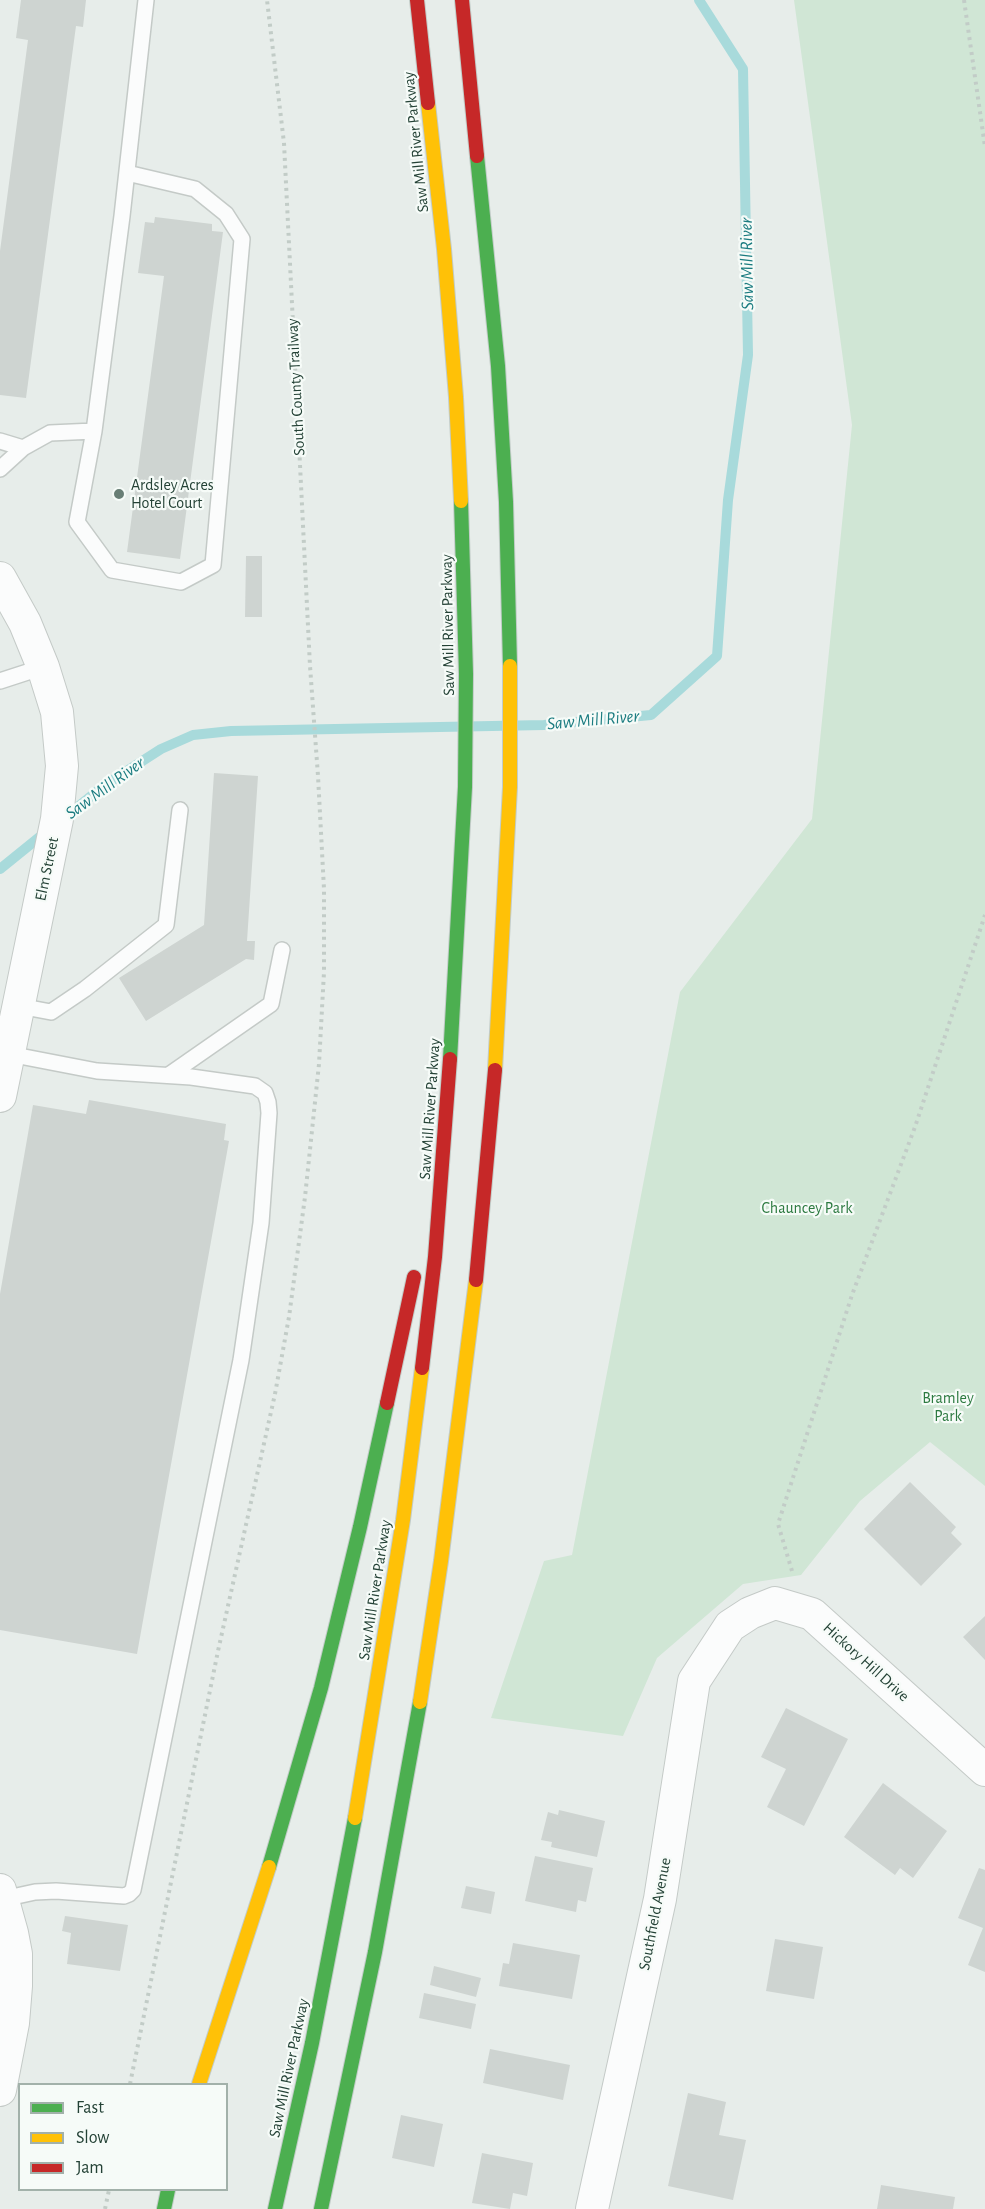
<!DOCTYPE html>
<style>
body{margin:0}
#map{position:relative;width:985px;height:2209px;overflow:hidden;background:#e7edea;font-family:"Alegreya Sans",sans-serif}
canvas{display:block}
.legend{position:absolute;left:18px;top:2083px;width:210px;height:108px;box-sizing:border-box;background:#f6fbf8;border:2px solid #a2b1aa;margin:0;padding:8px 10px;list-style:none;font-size:18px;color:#244236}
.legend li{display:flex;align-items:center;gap:12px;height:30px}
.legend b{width:30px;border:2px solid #a2b1aa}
</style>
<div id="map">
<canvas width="985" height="2209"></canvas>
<ul class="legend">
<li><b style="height:8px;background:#4caf50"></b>Fast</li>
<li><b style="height:8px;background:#ffc107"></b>Slow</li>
<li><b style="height:8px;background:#c62828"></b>Jam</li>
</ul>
</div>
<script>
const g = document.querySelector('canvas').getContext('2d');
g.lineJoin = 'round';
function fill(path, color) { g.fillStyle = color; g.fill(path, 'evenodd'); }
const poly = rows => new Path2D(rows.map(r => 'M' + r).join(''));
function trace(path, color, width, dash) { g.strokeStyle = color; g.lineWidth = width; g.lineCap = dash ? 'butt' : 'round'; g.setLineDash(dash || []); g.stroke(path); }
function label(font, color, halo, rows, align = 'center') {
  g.font = font + ' "Alegreya Sans",sans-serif'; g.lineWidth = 4.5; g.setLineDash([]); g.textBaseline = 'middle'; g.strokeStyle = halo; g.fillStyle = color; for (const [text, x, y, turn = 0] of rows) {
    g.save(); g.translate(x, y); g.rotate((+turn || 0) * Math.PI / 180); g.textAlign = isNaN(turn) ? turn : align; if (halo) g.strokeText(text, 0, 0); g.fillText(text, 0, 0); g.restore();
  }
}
fill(poly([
 [794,0,985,0,985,1486,930,1442,860,1501,801,1575,743,1584,657,1658,623,1736,491,1718,544,1561,572,1555,680,992,812,819,852,425]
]), '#d0e6d5');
trace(poly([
 [64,818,105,785,161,749,193,735,231,731,544,725,651,715,717,656,728,500,748,355,743,69,699,0],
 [0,869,47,831]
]), '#a8dadb', 10);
fill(poly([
 [21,0,86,0,83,27,76,26,26,398,0,395,0,251,28,40,16,38],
 [155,217,212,224,212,231,223,232,180,559,127,552,164,276,138,273,145,222,154,223],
 [246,556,262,556,262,617,245,617],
 [214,773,258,776,247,941,255,941,254,960,246,959,146,1021,119,978,204,925],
 [89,1100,226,1124,224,1140,229,1141,137,1654,0,1630,0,1294,33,1105,86,1114],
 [910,1482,956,1527,951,1533,962,1544,921,1586,864,1529],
 [985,1616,985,1660,963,1637],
 [786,1708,848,1739,804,1826,767,1807,786,1769,761,1757],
 [883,1783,947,1831,913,1878,900,1868,895,1875,844,1837],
 [559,1810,605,1821,597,1857,551,1847,552,1842,541,1840,548,1812,558,1815],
 [535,1856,593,1868,586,1902,578,1900,576,1912,525,1901],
 [979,1868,985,1870,985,1972,968,1965,983,1928,958,1918],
 [466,1886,495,1892,491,1914,461,1908],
 [65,1916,128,1925,120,1971,67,1964,71,1933,62,1931],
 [775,1939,823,1947,814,1999,766,1991],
 [513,1943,580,1955,572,1999,499,1986,503,1963,509,1964],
 [434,1966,481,1978,476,1997,430,1985],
 [424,1993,476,2004,471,2029,419,2018],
 [490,2049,570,2065,563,2100,483,2083],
 [688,2093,726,2102,719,2135,746,2140,733,2200,668,2186],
 [401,2115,443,2124,434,2167,392,2158],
 [482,2153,533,2163,527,2196,513,2193,510,2209,472,2203],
 [881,2185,955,2197,953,2209,877,2209]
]), '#ced4d1');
const lane = poly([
 [94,431,77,522,112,570,181,582,213,565,242,239,226,214,195,189,127,173],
 [0,441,23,448],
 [0,469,23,448,50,433,94,431,122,216,146,0],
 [0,681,43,667],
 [19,1006,51,1012,85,989,166,925,180,810],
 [169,1075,271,1004,282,950],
 [3,1899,35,1892,56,1891,124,1896,129,1894,133,1890,241,1360,261,1223,269,1113,268,1102,265,1093,255,1086,191,1077,97,1071,9,1054]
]);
const street = poly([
 [0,578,25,623,43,667,57,712,62,766,57,819,0,1096],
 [0,1890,12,1933,16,1954,16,1986,13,2023,0,2090],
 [592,2209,660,1899,694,1681,730,1626,750,1613,775,1603,812,1614,985,1770]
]);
const fast = poly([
 [477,156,498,366,506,502,510,666],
 [450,1059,465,787,466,674,461,501],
 [269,1867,321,1688,360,1527,387,1403],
 [164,2209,168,2190],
 [275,2209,312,2043,355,1818],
 [321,2209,375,1952,420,1702]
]);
const slow = poly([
 [428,103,444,249,456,397,461,501],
 [495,1070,510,787,510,666],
 [420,1702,441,1561,476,1280],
 [355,1818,403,1520,422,1368],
 [199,2084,269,1867]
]);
const jam = poly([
 [417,0,428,103],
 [462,0,477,156],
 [476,1280,495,1070],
 [422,1368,435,1257,450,1059],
 [387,1403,414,1277]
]);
trace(lane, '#c4cac7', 18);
trace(street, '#c4cac7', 34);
trace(fast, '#c2ccc8', 16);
trace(slow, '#c2ccc8', 16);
trace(jam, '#c2ccc8', 16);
trace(poly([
 [964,0,985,147],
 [792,1571,778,1524,852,1295,915,1127,985,915],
 [130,2084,218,1651,275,1394,289,1317,305,1197,319,1064,324,972,324,889,318,776,310,666,284,143,267,0],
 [105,2209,109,2190]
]), '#c2ccc7', 4, [3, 4.5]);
trace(lane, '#fbfcfc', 15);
trace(street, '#fbfcfc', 32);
trace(fast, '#4caf50', 14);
trace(slow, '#ffc107', 14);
trace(jam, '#c62828', 14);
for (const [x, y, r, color] of [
 [119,494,6,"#687e75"]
]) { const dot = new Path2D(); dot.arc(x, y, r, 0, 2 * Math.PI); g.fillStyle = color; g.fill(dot); trace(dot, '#f6fbf8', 2); }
label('16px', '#244236', '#f6fbf8', [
 ["Saw Mill River Parkway",416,142,-96],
 ["South County Trailway",296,387,-93],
 ["Saw Mill River Parkway",448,625,-91],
 ["Elm Street",47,869,-78],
 ["Saw Mill River Parkway",430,1109,-86],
 ["Saw Mill River Parkway",375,1590,-81],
 ["Hickory Hill Drive",866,1662,42],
 ["Southfield Avenue",655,1914,-79],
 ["Saw Mill River Parkway",289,2068,-78]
]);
label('16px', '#244236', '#f6fbf8', [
 ["Ardsley Acres",131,485],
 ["Hotel Court",131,503]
], 'left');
label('16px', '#2c7a40', '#f6fbf8', [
 ["Chauncey Park",807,1208],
 ["Bramley",948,1398],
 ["Park",948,1416]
]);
label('italic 18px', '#1b7c80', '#f6fbf8', [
 ["Saw Mill River",747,264,-91],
 ["Saw Mill River",593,720,-5],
 ["Saw Mill River",105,788,-36]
]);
</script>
